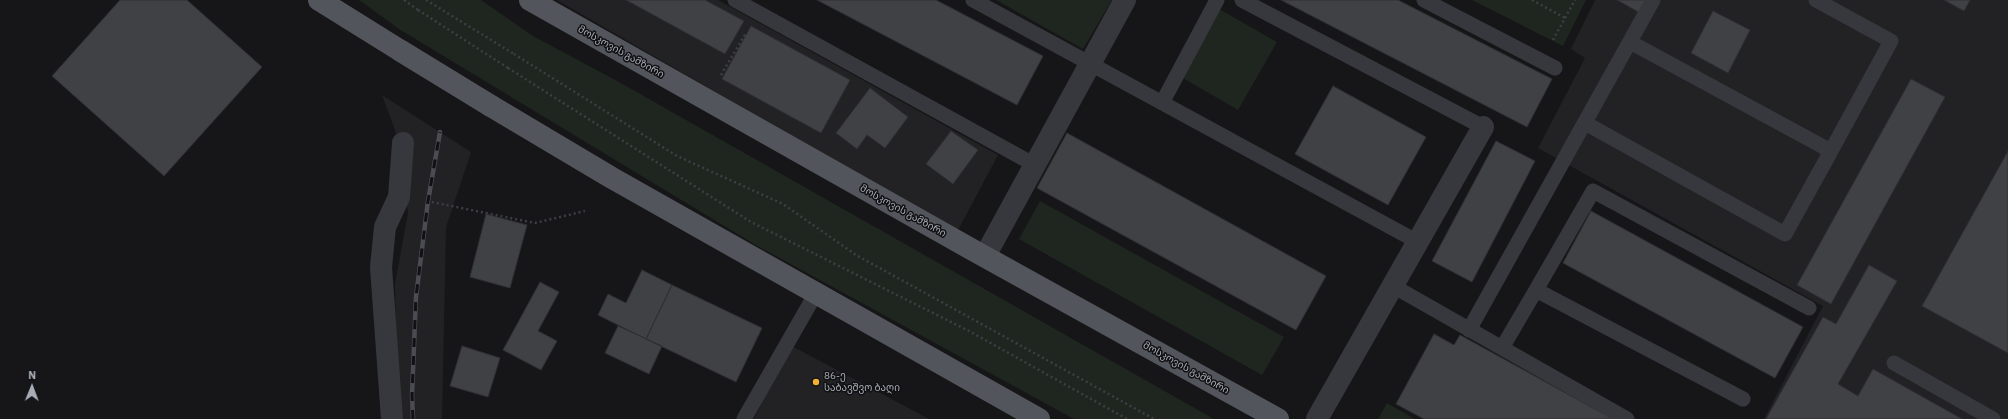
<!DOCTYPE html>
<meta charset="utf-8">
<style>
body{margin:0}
#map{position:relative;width:2008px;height:419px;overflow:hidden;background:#161618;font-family:"IBM Plex Sans",sans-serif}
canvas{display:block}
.north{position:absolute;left:12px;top:367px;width:40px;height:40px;-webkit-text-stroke:3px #111113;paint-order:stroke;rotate:1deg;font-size:11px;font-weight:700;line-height:16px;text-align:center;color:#a8adb8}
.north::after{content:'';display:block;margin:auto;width:14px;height:18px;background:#a8adb8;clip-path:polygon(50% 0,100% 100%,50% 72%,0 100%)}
</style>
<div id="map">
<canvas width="2008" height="419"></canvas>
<div class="north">N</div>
</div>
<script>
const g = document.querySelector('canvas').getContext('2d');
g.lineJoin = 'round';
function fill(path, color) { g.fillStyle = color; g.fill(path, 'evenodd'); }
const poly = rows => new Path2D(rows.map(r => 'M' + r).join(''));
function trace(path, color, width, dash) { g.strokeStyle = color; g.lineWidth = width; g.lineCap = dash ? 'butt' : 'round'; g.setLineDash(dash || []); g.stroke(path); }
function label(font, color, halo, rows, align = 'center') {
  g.font = font + ' "IBM Plex Sans","Noto Sans Georgian",sans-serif'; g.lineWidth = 3; g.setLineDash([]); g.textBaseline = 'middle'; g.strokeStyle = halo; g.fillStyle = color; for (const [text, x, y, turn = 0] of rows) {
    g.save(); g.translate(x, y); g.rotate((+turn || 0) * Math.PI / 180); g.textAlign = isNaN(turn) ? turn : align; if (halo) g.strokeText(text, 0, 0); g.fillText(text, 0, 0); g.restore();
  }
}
fill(poly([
 [557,0,718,0,998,155,957,232],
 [1595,0,2008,0,2008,419,1764,419,1823,306,1538,148,1585,58,1571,49],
 [382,95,471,152,446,227,442,419,397,419,395,284,408,213,395,130],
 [790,345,929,419,754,419]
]), '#222225');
fill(poly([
 [359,0,481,0,533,36,619,82,1214,419,1074,419,754,244,399,29],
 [996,0,1112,0,1083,49],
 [1472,0,1586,0,1563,46],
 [1219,9,1277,42,1238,110,1181,77],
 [1040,201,1284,337,1262,375,1019,239],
 [1387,403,1415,419,1378,419]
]), '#1e261f');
const building = poly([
 [120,0,187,0,262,67,164,176,52,76,120,0],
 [626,0,705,0,744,21,725,54,626,0],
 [817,0,936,0,1043,56,1017,105,817,0],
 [1281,0,1398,0,1552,79,1527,127,1281,0],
 [1617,0,1650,0,1642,14,1617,0],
 [1944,0,1970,0,1964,11,1944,0],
 [1713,11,1750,30,1728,73,1691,53,1713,11],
 [751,26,850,80,821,133,722,79,751,26],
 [1911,79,1945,97,1831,304,1797,285,1911,79],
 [1333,86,1426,137,1388,205,1295,154,1333,86],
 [870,88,908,117,885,148,867,135,857,149,836,133,870,88],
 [951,131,978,150,953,184,926,164,951,131],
 [1067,133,1326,276,1296,330,1037,188,1067,133],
 [1496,141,1535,161,1472,282,1432,261,1496,141],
 [2008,151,2008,353,1922,306,2008,151],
 [1591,211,1803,327,1775,378,1563,263,1591,211],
 [486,214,527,225,510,288,470,277,486,214],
 [1869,265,1897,281,1838,384,1858,396,1873,369,1962,419,1766,419,1823,317,1836,324,1869,265],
 [642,270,672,285,646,339,598,315,608,294,626,303,642,270],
 [540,282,559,292,538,331,557,341,541,370,503,350,540,282],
 [672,285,762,328,736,382,646,339,672,285],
 [618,326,662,346,649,374,605,353,618,326],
 [1434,334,1454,345,1460,335,1613,419,1424,419,1396,404,1434,334],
 [462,346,500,358,488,397,450,386,462,346]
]);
fill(building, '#404145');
trace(building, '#303034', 1);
trace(poly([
 [404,0,418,10],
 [1532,0,1565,18],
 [1553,40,1575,0],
 [514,54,677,156,783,204,856,255,1154,419],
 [508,68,751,222,969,331,1127,419],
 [721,75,746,33],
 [427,201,535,223,585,211]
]), '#3d3f44', 2.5, [2, 3]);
trace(poly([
 [735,0,1035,165],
 [973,0,1418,242],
 [1242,0,1483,127],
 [1424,0,1555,68],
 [1816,0,1891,41,1831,151],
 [1162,103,1217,0],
 [1585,123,1785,234,1831,151,1630,42],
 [1393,286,1627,419],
 [1536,290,1593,191,1809,308],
 [1469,330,1653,0],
 [1502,348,1536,290,1743,399],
 [1894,363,1993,419],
 [744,419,816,293]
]), '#37383d', 15);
trace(poly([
 [985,256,1125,0],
 [392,419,381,267,385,227,399,197,403,143],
 [1317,419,1483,127]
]), '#37383d', 22);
trace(poly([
 [319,0,401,51],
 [530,0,971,249,1278,419],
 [491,106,612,178,1039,419]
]), '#53555c', 22);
const rail = poly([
 [413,419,412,395,416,297,428,201,440,132]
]);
trace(rail, '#4a4c52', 4.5);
trace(rail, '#111113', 3, [9]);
trace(poly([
 [426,0,514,54],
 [418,10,508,68]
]), '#3d3f44', 2.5, [2, 3]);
trace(poly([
 [401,51,491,106]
]), '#53555c', 22);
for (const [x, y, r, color] of [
 [816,382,4,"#f2b134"]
]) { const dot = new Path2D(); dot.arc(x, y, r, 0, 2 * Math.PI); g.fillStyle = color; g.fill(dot); trace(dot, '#111113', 1.5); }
label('10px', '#a8adb8', '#111113', [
 ["მოსკოვის გამზირი",621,52,29],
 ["მოსკოვის გამზირი",903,211,29],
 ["მოსკოვის გამზირი",1186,368,29]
]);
label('10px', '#a8adb8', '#111113', [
 ["86-ე",824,376],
 ["საბავშვო ბაღი",824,388]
], 'left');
</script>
